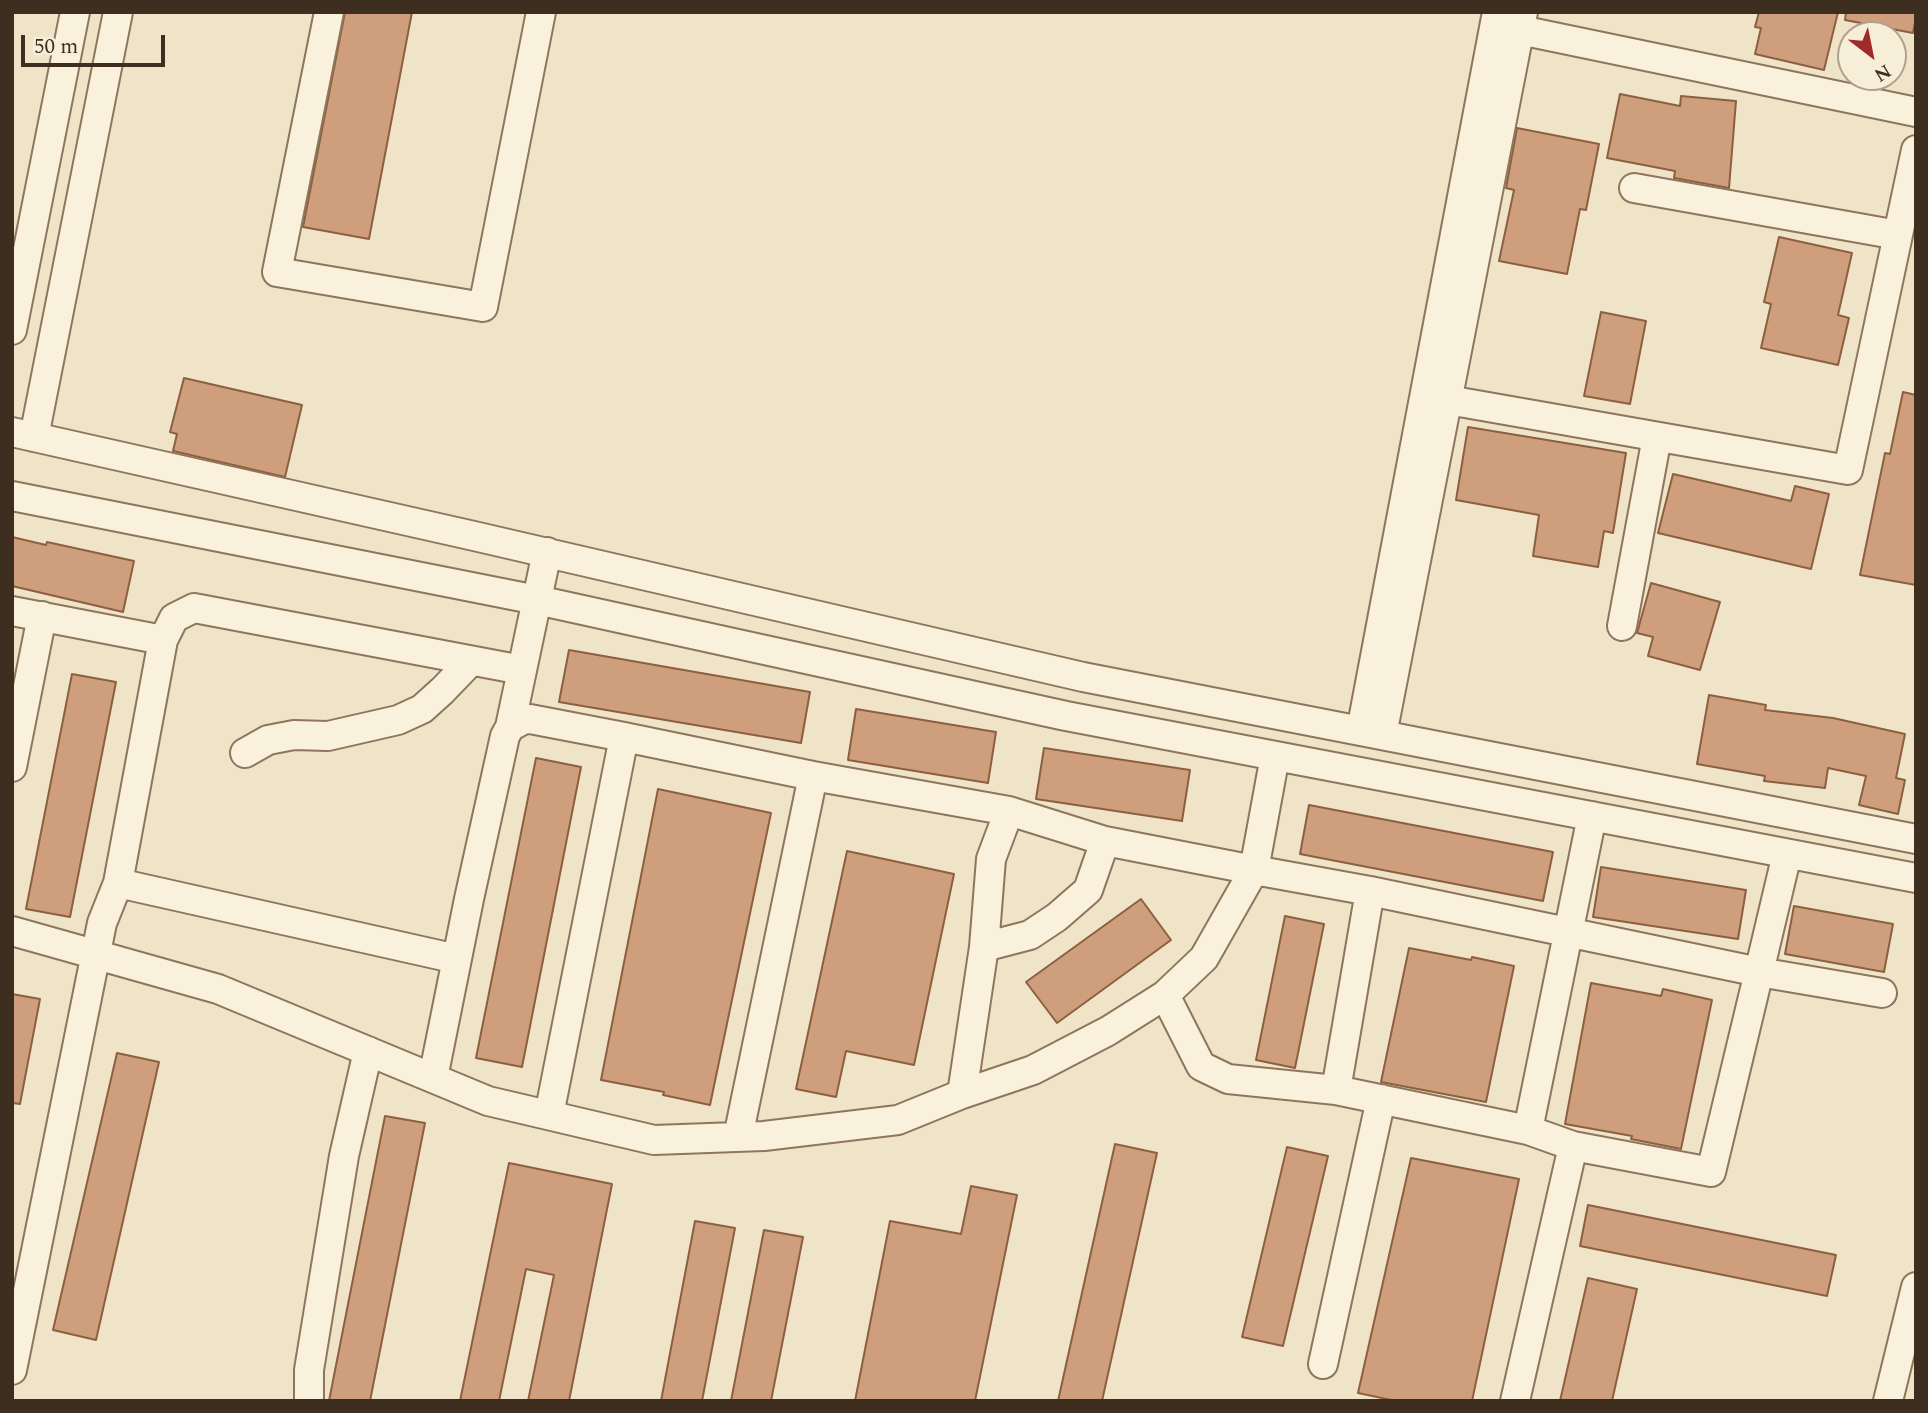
<!DOCTYPE html>
<style>
body{margin:0}
#map{position:relative;width:1928px;height:1413px;overflow:hidden;background:#f0e4c8;font-family:Spectral,serif}
canvas{display:block}
.frame{position:absolute;inset:0;border:14px solid #3d2e20;pointer-events:none}
.north{position:absolute;left:1837px;top:21px;width:70px;height:70px;box-sizing:border-box;background:#f7eed8;border:2px solid #ada18e;border-radius:50%;rotate:148deg;font-size:19px;font-weight:700;line-height:28px;text-align:center;color:#3d2e20}
.north::after{content:'';display:block;margin:auto;width:24px;height:32px;background:#9e2a2b;clip-path:polygon(50% 0,100% 100%,50% 72%,0 100%)}
.scale{position:absolute;left:21px;top:35px;width:144px;height:32px;box-sizing:border-box;border:4px solid #3d2e20;border-top:0;padding-left:9px;font-size:21px;line-height:24px;white-space:nowrap;color:#3d2e20;-webkit-text-stroke:5px #f7eed8;paint-order:stroke}
</style>
<div id="map">
<canvas width="1928" height="1413"></canvas>
<div class="frame"></div>
<div class="north">N</div>
<div class="scale">50 m</div>
</div>
<script>
const g = document.querySelector('canvas').getContext('2d');
g.lineJoin = 'round';
function fill(path, color) { g.fillStyle = color; g.fill(path, 'evenodd'); }
const poly = rows => new Path2D(rows.map(r => 'M' + r).join(''));
function trace(path, color, width, dash) { g.strokeStyle = color; g.lineWidth = width; g.lineCap = dash ? 'butt' : 'round'; g.setLineDash(dash || []); g.stroke(path); }
const building = poly([
 [345,12,412,12,369,239,303,227,345,12],
 [1759,12,1838,12,1824,70,1755,54,1761,28,1755,27,1759,12],
 [1846,12,1916,12,1916,17,1913,33,1845,20,1846,12],
 [1620,94,1680,106,1681,96,1736,101,1729,188,1674,178,1675,171,1607,158,1620,94],
 [1517,128,1599,144,1586,210,1580,209,1567,274,1499,261,1514,190,1506,188,1517,128],
 [1779,237,1852,253,1838,315,1849,318,1838,365,1761,348,1771,304,1764,302,1779,237],
 [1601,312,1646,321,1630,404,1584,396,1601,312],
 [184,378,302,405,285,477,173,451,177,434,170,432,184,378],
 [1903,392,1916,395,1916,585,1860,575,1885,453,1890,454,1903,392],
 [1468,427,1626,453,1613,533,1604,531,1598,567,1533,556,1539,515,1456,500,1468,427],
 [1673,474,1791,501,1795,486,1829,494,1811,569,1658,533,1673,474],
 [12,537,46,545,47,542,134,561,123,612,12,586,12,537],
 [1651,583,1720,602,1700,670,1648,656,1653,637,1637,633,1651,583],
 [569,650,810,692,801,743,559,702,569,650],
 [72,674,116,682,70,917,26,909,72,674],
 [1709,695,1766,705,1765,710,1833,718,1905,734,1896,778,1905,780,1898,814,1859,805,1866,776,1828,768,1825,788,1764,781,1765,776,1697,764,1709,695],
 [856,709,996,732,988,783,848,760,856,709],
 [1044,748,1190,770,1182,821,1036,799,1044,748],
 [536,758,581,767,522,1067,476,1058,536,758],
 [658,789,771,813,710,1105,663,1095,664,1092,601,1080,658,789],
 [1309,805,1553,852,1543,901,1300,854,1309,805],
 [847,851,954,874,914,1065,846,1051,836,1097,796,1089,847,851],
 [1601,867,1746,890,1738,939,1593,917,1601,867],
 [1141,899,1171,940,1057,1023,1026,982,1141,899],
 [1794,906,1893,924,1884,972,1785,954,1794,906],
 [1285,916,1324,924,1295,1068,1256,1060,1285,916],
 [1409,948,1471,960,1472,957,1514,966,1486,1102,1381,1082,1409,948],
 [1591,983,1661,996,1663,989,1712,1000,1681,1149,1631,1139,1632,1136,1565,1124,1591,983],
 [12,994,40,999,20,1104,12,1103,12,994],
 [117,1053,159,1062,96,1340,53,1330,117,1053],
 [385,1116,425,1123,370,1401,329,1401,385,1116],
 [1115,1144,1157,1153,1102,1401,1058,1401,1115,1144],
 [1287,1147,1328,1156,1283,1346,1242,1337,1287,1147],
 [1411,1158,1519,1179,1472,1401,1396,1401,1358,1393,1411,1158],
 [509,1163,612,1184,569,1401,528,1401,554,1275,526,1269,499,1401,460,1401,509,1163],
 [971,1186,1017,1195,975,1401,855,1401,890,1221,961,1234,971,1186],
 [1588,1205,1836,1255,1827,1296,1580,1246,1588,1205],
 [695,1221,735,1228,702,1401,661,1401,695,1221],
 [764,1230,803,1237,771,1401,731,1401,764,1230],
 [1588,1278,1637,1289,1612,1401,1560,1401,1588,1278]
]);
fill(building, '#cf9f7d');
trace(building, '#8d5f41', 2);
const minor = poly([
 [329,12,277,272,483,307,541,12],
 [1520,30,1916,112],
 [1634,188,1898,235],
 [12,330,75,12],
 [1448,400,1848,470,1916,150],
 [12,432,474,536,1083,677,1916,839],
 [34,437,118,12],
 [12,496,537,600,1066,716,1916,878],
 [12,611,163,640],
 [1622,626,1657,437],
 [510,727,547,552],
 [1361,731,1497,12],
 [1382,735,1523,12],
 [245,753,268,740,294,735,328,736,398,720,422,709,442,691,471,661],
 [12,767,42,616],
 [1787,854,1759,972,1882,993],
 [118,883,163,640,174,618,194,608,522,670],
 [1370,891,1336,1090,1528,1130,1573,1146],
 [12,931,218,989,488,1101,654,1140,764,1136,898,1120,962,1094,1033,1070,1108,1031,1165,995,1204,958,1254,870,1370,891,1759,972,1711,1172,1573,1146,1515,1401],
 [984,947,991,859,1009,811],
 [1165,995,1201,1066,1228,1079,1336,1090],
 [433,1078,469,899,505,736,510,727,523,720,530,719,624,737,813,776,1009,811,1105,841,1254,870,1275,756],
 [962,1094,984,947,1030,935,1057,917,1088,890,1105,841],
 [549,1115,624,737],
 [1528,1130,1592,816],
 [738,1137,813,776],
 [1323,1364,1381,1099],
 [12,1370,102,923,118,883,457,959],
 [309,1401,309,1370,344,1156,368,1051],
 [1888,1401,1916,1287]
]);
trace(minor, '#8d765c', 32);
trace(minor, '#faf1dc', 28);
</script>
